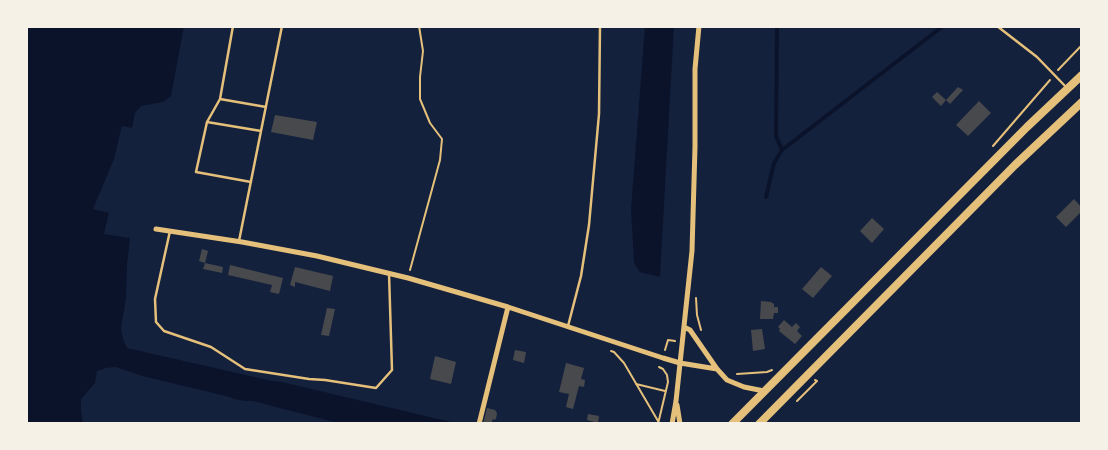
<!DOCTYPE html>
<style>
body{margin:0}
#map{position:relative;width:1108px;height:450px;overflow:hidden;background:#14213d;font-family:Roboto,sans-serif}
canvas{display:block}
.frame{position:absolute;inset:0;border:28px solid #f6f1e7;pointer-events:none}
</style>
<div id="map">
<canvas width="1108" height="450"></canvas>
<div class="frame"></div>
</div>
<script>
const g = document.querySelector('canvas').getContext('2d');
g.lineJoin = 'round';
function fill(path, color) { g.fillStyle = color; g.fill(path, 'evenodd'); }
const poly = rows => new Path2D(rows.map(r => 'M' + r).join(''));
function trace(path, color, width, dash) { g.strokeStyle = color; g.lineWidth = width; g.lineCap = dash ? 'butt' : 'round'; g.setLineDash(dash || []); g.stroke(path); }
fill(poly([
 [26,26,184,26,171,96,163,102,141,106,135,113,132,128,122,126,114,159,93,209,109,213,104,234,130,238,127,265,126,298,121,328,123,339,127,348,272,381,282,382,451,422,450,424,342,424,253,401,245,401,234,399,230,397,142,376,116,367,106,368,97,371,95,383,81,399,81,409,83,424,26,424],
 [645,26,674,26,660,277,640,272,634,263,631,209]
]), '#0b132b');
trace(poly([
 [782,150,943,26],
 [766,197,774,163,782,150,776,136,777,26]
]), '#0b132b', 4);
fill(poly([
 [958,87,963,90,950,104,946,100],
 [937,92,946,100,941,106,932,97],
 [979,101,991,113,968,136,956,125],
 [275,115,317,122,313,140,271,132],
 [1074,199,1082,208,1082,211,1066,227,1056,217],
 [872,218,884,229,872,243,860,231],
 [202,249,208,251,205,263,199,261],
 [205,263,223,267,222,273,203,269],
 [230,265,283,278,279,294,270,292,272,285,228,275],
 [295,267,333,276,330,291,295,282,295,287,290,285],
 [821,267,832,276,813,298,802,289],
 [761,301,771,302,774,304,774,307,778,307,778,313,774,313,773,319,760,319],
 [327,308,335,309,329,336,321,335],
 [784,320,792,327,796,323,800,327,797,331,802,336,795,344,779,331,780,329,778,327],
 [762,329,765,349,753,351,751,330],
 [515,350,526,352,524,363,513,360],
 [435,356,456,362,451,384,430,379],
 [566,363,584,368,581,379,585,380,584,387,579,386,573,409,566,407,569,394,559,392],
 [487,408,495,410,497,413,496,419,492,420,492,423,489,422,489,424,483,424],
 [588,414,599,416,598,423,587,420]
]), '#48494c');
trace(poly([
 [1058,70,1082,45],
 [993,146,1050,80],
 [410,270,440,160,442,139,430,123,420,99,420,77,423,51,419,26],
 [696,298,697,315,701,330],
 [665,350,668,340,675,341],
 [611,351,614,352,624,363,658,421],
 [737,374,767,372,772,370],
 [636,384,665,391],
 [797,401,817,381,815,380],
 [658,424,668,382,667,375,663,369,659,367]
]), '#e5c07b', 2);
trace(poly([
 [233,26,220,99,266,107],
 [997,26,1037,57,1067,88],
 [207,122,220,99],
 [251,182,196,172,207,122,261,131],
 [170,231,155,299,156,322,164,331,211,347,245,369,309,379,325,380,376,388,392,370,389,273],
 [239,241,282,26],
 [568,326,581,276,589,225,599,114,600,26]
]), '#e5c07b', 2.5);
trace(poly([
 [156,229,242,242,317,256,408,278,508,307,663,358,680,363,717,369],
 [684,327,690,330,717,369,727,380,744,387,764,391],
 [677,405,680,424],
 [479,424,508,307],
 [672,424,676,401,692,251,695,147,695,69,699,26]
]), '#e5c07b', 5);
trace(poly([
 [732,424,1027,127,1082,75],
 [759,424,1015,165,1082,102]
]), '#e5c07b', 8);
</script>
